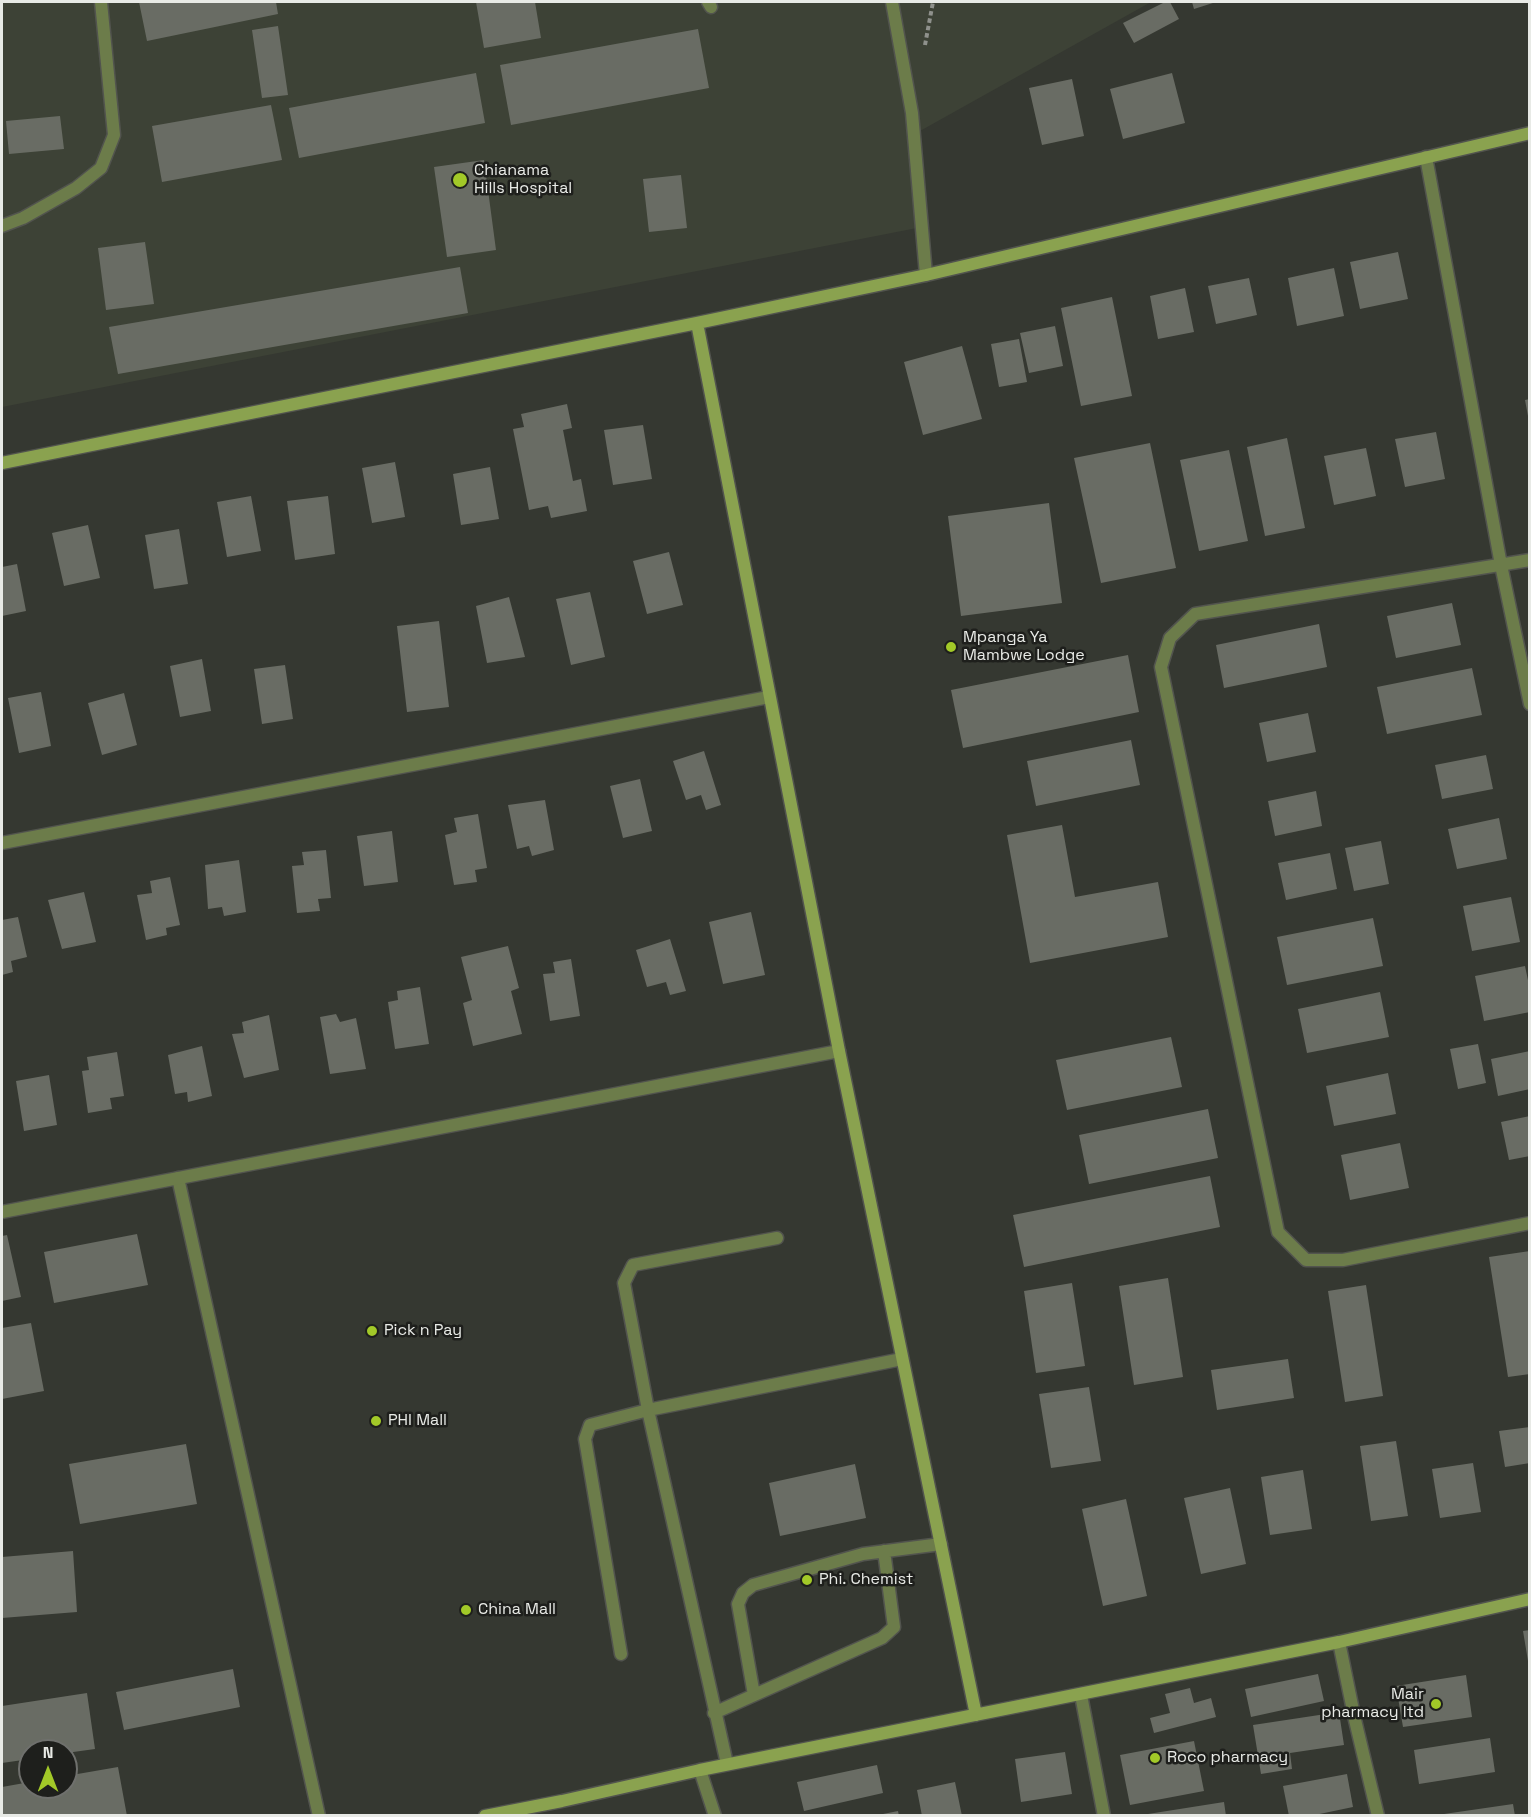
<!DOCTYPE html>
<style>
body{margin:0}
#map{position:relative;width:1531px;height:1817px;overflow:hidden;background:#353831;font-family:"Space Grotesk",sans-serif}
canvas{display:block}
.frame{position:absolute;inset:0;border:3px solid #e8eae6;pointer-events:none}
.north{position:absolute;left:18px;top:1739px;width:60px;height:60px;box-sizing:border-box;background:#1e1f1c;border:2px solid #6f706d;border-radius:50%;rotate:0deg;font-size:16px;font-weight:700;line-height:24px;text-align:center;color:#e8eae6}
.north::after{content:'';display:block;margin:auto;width:21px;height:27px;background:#a2c928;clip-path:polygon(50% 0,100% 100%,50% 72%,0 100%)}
</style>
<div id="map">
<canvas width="1531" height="1817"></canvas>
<div class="frame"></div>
<div class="north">N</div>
</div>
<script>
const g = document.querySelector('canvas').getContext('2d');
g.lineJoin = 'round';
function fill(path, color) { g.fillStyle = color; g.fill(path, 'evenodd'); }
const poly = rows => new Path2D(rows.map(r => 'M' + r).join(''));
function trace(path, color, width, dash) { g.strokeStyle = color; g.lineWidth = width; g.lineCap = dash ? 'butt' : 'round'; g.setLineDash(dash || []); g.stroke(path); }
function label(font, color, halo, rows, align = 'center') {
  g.font = font + ' "Space Grotesk",sans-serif'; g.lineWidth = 5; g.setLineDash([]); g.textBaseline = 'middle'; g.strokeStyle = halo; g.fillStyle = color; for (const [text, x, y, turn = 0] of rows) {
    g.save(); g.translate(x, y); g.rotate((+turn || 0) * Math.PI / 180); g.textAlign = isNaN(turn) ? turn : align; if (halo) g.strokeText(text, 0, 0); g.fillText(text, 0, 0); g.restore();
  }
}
fill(poly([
 [2,2,1151,2,920,131,917,228,2,407]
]), '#3d4236');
fill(poly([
 [139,2,276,2,278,14,147,41],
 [476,2,535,2,541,38,484,48],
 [1165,2,1170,2,1179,19,1134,43,1123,23],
 [1192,2,1216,2,1194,9],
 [278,26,288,95,262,98,252,30],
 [698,29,709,88,511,125,500,65],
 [476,73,485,123,299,158,289,108],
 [1172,73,1185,123,1123,139,1110,89],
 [1072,79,1084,136,1042,145,1029,88],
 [271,105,282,160,162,182,152,126],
 [60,116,64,149,9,154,6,121],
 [484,160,496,250,447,257,434,167],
 [681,175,687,228,649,232,643,179],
 [145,242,154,304,106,310,98,248],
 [1398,252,1408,299,1360,309,1350,262],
 [460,267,468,313,118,374,109,327],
 [1334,268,1344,316,1297,326,1288,278],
 [1249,278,1257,315,1216,324,1208,286],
 [1185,288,1194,332,1158,339,1150,296],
 [1112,297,1132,396,1081,406,1061,308],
 [1055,326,1063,366,1029,373,1020,333],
 [1019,339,1027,382,999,387,991,344],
 [962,346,982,419,923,435,904,362],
 [1530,399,1530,416,1528,416,1525,400],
 [567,404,572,428,563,430,573,481,581,479,587,511,551,518,548,506,529,510,513,429,524,427,521,414],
 [643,425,652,479,613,485,604,430],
 [1436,432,1445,479,1405,487,1395,439],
 [1287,438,1305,528,1265,536,1247,447],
 [1150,443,1176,568,1101,583,1074,458],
 [1366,448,1376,496,1334,505,1324,456],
 [1229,450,1248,541,1199,551,1180,460],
 [395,462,405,517,372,523,362,468],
 [490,467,499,519,461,525,453,474],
 [251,496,261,551,227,557,217,502],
 [328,496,335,554,295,560,287,501],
 [1049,503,1062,603,961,616,948,516],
 [88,525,100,578,64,586,52,533],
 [179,529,188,584,154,589,145,535],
 [669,552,683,605,647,614,633,561],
 [17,564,26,611,2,616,2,567],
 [590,592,605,657,571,665,556,599],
 [509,597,525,657,487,663,476,606],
 [1452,603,1461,645,1396,658,1387,616],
 [439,621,449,707,407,712,397,626],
 [1319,624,1327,667,1224,688,1216,645],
 [1128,655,1139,712,963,748,951,690],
 [202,659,211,711,180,717,170,666],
 [285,665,293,719,262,724,254,669],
 [1472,668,1482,715,1387,734,1377,687],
 [41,692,51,746,19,753,8,698],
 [124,693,137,745,102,755,88,703],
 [1308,713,1316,752,1267,762,1259,723],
 [1131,740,1140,785,1036,806,1027,761],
 [704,751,721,805,706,810,701,795,686,800,673,761],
 [1486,755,1493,789,1442,799,1435,765],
 [640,779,652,831,623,838,610,786],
 [1316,791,1322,826,1275,836,1268,801],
 [545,800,554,850,532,856,529,846,517,849,508,805],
 [478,814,487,868,475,870,477,882,454,885,445,835,457,832,454,818],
 [1499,818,1507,859,1457,869,1448,829],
 [1062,825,1075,897,1158,882,1168,937,1030,963,1007,835],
 [392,831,398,882,364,886,357,836],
 [1381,841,1389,884,1354,891,1345,848],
 [326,850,331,898,318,899,320,911,297,913,292,866,304,865,302,852],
 [1330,853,1337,889,1286,900,1278,863],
 [239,860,246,912,224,916,222,907,208,909,205,865],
 [170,877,180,925,166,928,167,935,146,940,137,895,152,893,150,881],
 [84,892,96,942,62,949,48,900],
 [1511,897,1520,942,1472,951,1463,906],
 [751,912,765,975,723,984,709,922],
 [18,917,27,957,11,961,13,972,2,975,2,920],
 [1373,918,1383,966,1287,985,1277,937],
 [670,939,686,991,670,995,666,982,647,987,636,950],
 [508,946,519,988,511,991,522,1034,473,1046,463,1003,472,1000,461,957],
 [571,959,580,1016,550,1021,543,974,555,973,553,962],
 [1525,966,1530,990,1530,1012,1484,1021,1475,976],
 [420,987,429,1044,395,1049,388,1002,398,1000,397,991],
 [1380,992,1389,1037,1307,1053,1298,1009],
 [336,1014,340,1022,356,1018,366,1069,330,1074,320,1017],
 [269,1015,279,1070,244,1078,232,1034,244,1033,242,1022],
 [1171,1037,1182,1087,1067,1110,1056,1060],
 [1478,1044,1486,1083,1458,1089,1450,1049],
 [202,1046,212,1096,188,1102,187,1092,175,1094,168,1055],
 [1530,1051,1530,1089,1498,1096,1491,1059],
 [117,1052,124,1096,110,1098,112,1109,88,1113,82,1071,89,1070,87,1057],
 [1388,1073,1396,1114,1334,1126,1326,1086],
 [49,1075,57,1125,24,1131,16,1081],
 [1208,1109,1218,1158,1089,1184,1079,1135],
 [1530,1116,1530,1156,1509,1160,1501,1122],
 [1400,1143,1409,1188,1350,1200,1341,1155],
 [1210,1176,1220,1227,1024,1267,1013,1215],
 [137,1234,148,1285,54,1303,44,1252],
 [7,1235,21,1297,2,1301,2,1236],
 [1530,1251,1530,1374,1508,1377,1489,1257],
 [1168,1278,1183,1377,1134,1385,1119,1286],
 [1072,1283,1085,1366,1036,1373,1024,1291],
 [1366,1285,1383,1396,1345,1402,1328,1291],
 [31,1323,44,1391,2,1399,2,1328],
 [1288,1359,1294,1398,1217,1410,1211,1370],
 [1089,1387,1101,1461,1051,1468,1039,1394],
 [1530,1427,1530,1463,1505,1467,1499,1431],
 [1396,1441,1408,1516,1371,1521,1360,1446],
 [186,1444,197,1504,80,1524,69,1464],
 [1473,1463,1481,1512,1440,1518,1432,1469],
 [855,1464,866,1518,780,1536,769,1483],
 [1303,1470,1312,1529,1270,1535,1261,1477],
 [1230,1488,1246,1564,1201,1574,1184,1498],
 [1126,1499,1147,1596,1103,1606,1082,1509],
 [73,1551,77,1612,2,1618,2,1557],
 [1530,1630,1530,1661,1528,1661,1523,1631],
 [233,1669,240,1707,124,1730,116,1692],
 [1318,1674,1324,1701,1251,1717,1245,1689],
 [1466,1675,1472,1717,1403,1727,1396,1686],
 [1190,1688,1194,1703,1211,1698,1216,1717,1154,1733,1150,1718,1170,1713,1165,1694],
 [87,1693,95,1749,66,1753,66,1751,30,1751,30,1759,2,1763,2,1706],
 [1339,1712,1344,1745,1290,1753,1292,1769,1261,1774,1253,1725],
 [1490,1738,1495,1772,1419,1784,1414,1750],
 [1194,1741,1204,1791,1130,1805,1120,1755],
 [1065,1752,1072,1794,1021,1802,1015,1759],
 [877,1765,883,1793,804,1811,797,1782],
 [118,1767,127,1816,2,1816,2,1787,30,1782,30,1787,66,1787,66,1776],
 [1347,1774,1353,1807,1310,1816,1289,1816,1283,1786],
 [955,1782,962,1816,922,1816,917,1790],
 [1224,1802,1226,1816,1148,1816,1148,1814],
 [1513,1804,1515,1816,1444,1816,1444,1814],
 [898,1811,899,1816,883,1816,883,1814]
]), '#696c64');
const lane = poly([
 [708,2,711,7],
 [892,2,912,113,926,275],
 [2,226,23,218,76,188,101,168,114,135,101,2],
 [178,1178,319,1816],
 [621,1654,585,1439,590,1425,648,1410,902,1359],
 [754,1695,738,1604,743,1593,753,1585,863,1554,941,1544],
 [714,1713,882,1638,894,1627,884,1551],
 [727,1764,648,1410,624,1283,633,1265,777,1238]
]);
const street = poly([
 [1426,157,1501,565,1530,704],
 [1530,560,1195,614,1170,638,1161,667,1278,1232,1306,1260,1343,1260,1530,1223],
 [2,843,769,697],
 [2,1212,839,1051],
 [1339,1642,1355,1720,1378,1816],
 [1081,1695,1104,1816],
 [700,1770,715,1816]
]);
const secondary = poly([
 [697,323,839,1051,976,1715],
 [2,463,697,323,926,275,1530,133],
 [485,1816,562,1801,700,1770,1339,1642,1530,1599]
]);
trace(lane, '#52544e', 15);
trace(street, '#52544e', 15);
trace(secondary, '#52544e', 15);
trace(poly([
 [925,45,933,2]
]), '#8f918c', 4, [4.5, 3]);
trace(lane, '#6c7c4a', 12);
trace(street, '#6c7c4a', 12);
trace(secondary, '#8aa24f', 12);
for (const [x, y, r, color] of [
 [460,180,8,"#a2c928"],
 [951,647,6,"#a2c928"],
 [372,1331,6,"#a2c928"],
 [376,1421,6,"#a2c928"],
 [807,1580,6,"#a2c928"],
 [466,1610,6,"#a2c928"],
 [1436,1704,6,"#a2c928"],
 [1155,1758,6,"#a2c928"]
]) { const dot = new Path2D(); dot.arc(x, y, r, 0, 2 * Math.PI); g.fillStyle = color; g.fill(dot); trace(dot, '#1e1f1c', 2); }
label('16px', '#e8eae6', '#1e1f1c', [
 ["Chianama",474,171],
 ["Hills Hospital",474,189],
 ["Mpanga Ya",963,638],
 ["Mambwe Lodge",963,656],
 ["Pick n Pay",384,1331],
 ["PHI Mall",388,1421],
 ["Phi. Chemist",819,1580],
 ["China Mall",478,1610],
 ["Mair",1424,1695,"right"],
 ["pharmacy ltd",1424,1713,"right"],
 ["Roco pharmacy",1167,1758]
], 'left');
</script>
